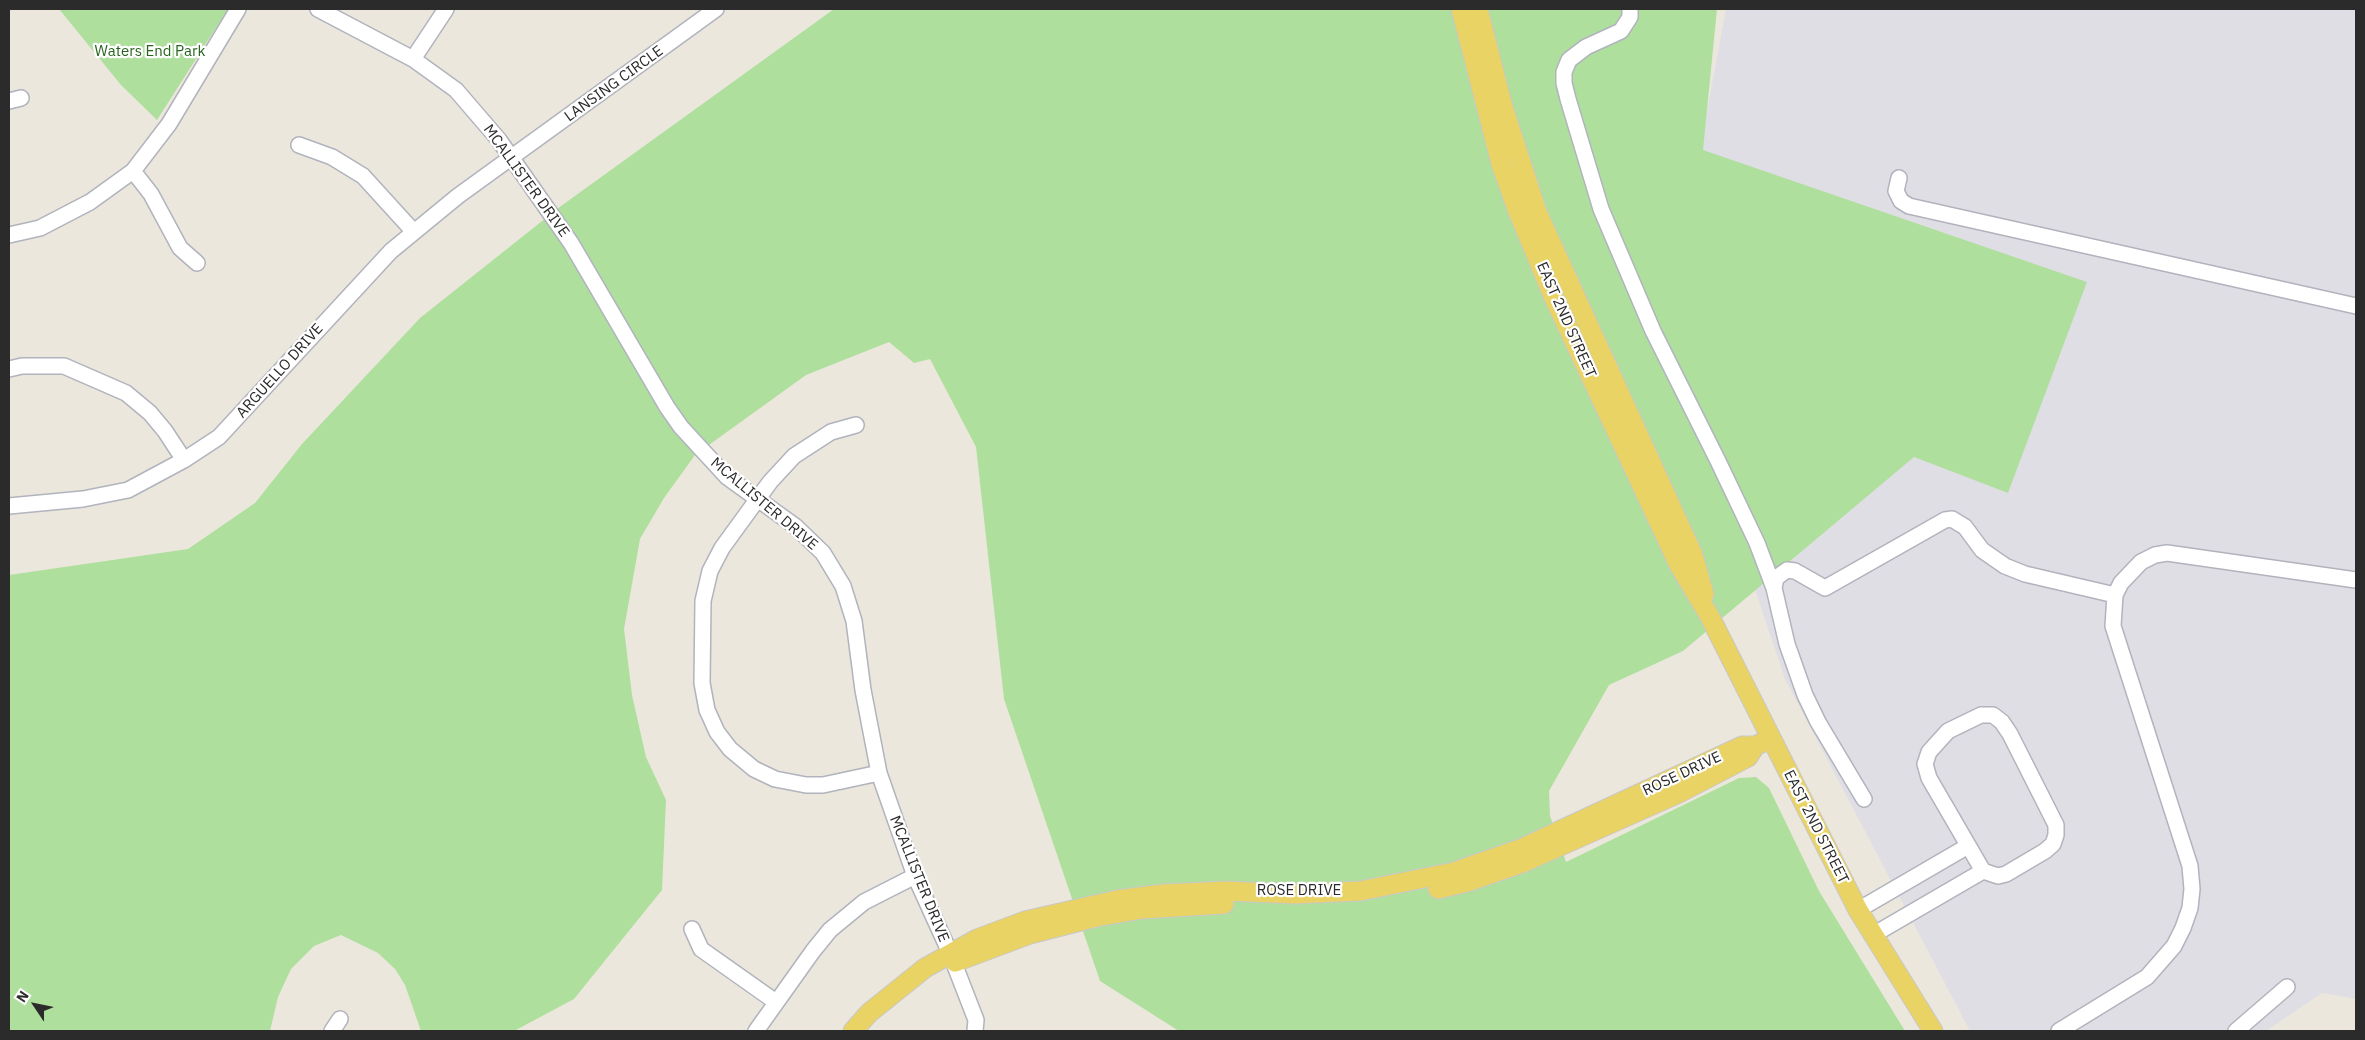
<!DOCTYPE html>
<style>
body{margin:0}
#map{position:relative;width:2365px;height:1040px;overflow:hidden;background:#ece7dd;font-family:"IBM Plex Sans",sans-serif}
canvas{display:block}
.frame{position:absolute;inset:0;border:10px solid #2b2b2b;pointer-events:none}
.north{position:absolute;left:10px;top:980px;width:50px;height:50px;-webkit-text-stroke:4px #fff;paint-order:stroke;rotate:304deg;font-size:14px;font-weight:700;line-height:20px;text-align:center;color:#2b2b2b}
.north::after{content:'';display:block;margin:auto;width:18px;height:22px;background:#2b2b2b;clip-path:polygon(50% 0,100% 100%,50% 72%,0 100%)}
</style>
<div id="map">
<canvas width="2365" height="1040"></canvas>
<div class="frame"></div>
<div class="north">N</div>
</div>
<script>
const g = document.querySelector('canvas').getContext('2d');
g.lineJoin = 'round';
function fill(path, color) { g.fillStyle = color; g.fill(path, 'evenodd'); }
const poly = rows => new Path2D(rows.map(r => 'M' + r).join(''));
function trace(path, color, width, dash) { g.strokeStyle = color; g.lineWidth = width; g.lineCap = dash ? 'butt' : 'round'; g.setLineDash(dash || []); g.stroke(path); }
function label(font, color, halo, rows, align = 'center') {
  g.font = font + ' "IBM Plex Sans",sans-serif'; g.lineWidth = 4.5; g.setLineDash([]); g.textBaseline = 'middle'; g.strokeStyle = halo; g.fillStyle = color; for (const [text, x, y, turn = 0] of rows) {
    g.save(); g.translate(x, y); g.rotate((+turn || 0) * Math.PI / 180); g.textAlign = isNaN(turn) ? turn : align; if (halo) g.strokeText(text, 0, 0); g.fillText(text, 0, 0); g.restore();
  }
}
fill(poly([
 [1726,9,2356,9,2356,999,2322,993,2266,1031,1970,1031,1785,679,1725,501,1698,159]
]), '#e0dee5');
fill(poly([
 [59,9,228,9,157,120,121,85],
 [834,9,1717,9,1703,150,2087,282,2008,493,1914,457,1683,651,1609,685,1549,791,1550,816,1566,862,1739,778,1756,777,1769,788,1819,891,1905,1031,1179,1031,1100,981,1004,699,976,447,930,359,914,363,889,342,806,375,695,455,664,498,640,539,624,629,632,695,646,757,666,800,662,890,574,999,514,1031,421,1031,405,985,395,969,378,953,341,935,314,946,291,969,278,997,270,1031,9,1031,9,575,188,549,255,503,302,444,420,318,561,206]
]), '#afdf9d');
const minor = poly([
 [318,9,413,59,456,90,499,140,571,243,667,407,681,427,727,477,795,526,823,553,843,586,854,621,863,690,879,773,915,876,950,953,976,1020,975,1031],
 [1630,9,1630,17,1621,31,1586,47,1569,60,1564,72,1564,83,1568,99,1601,209,1653,331,1718,461,1757,543,1774,588,1787,644,1805,695,1818,722,1864,799],
 [413,59,446,9],
 [9,101,21,98],
 [299,145,332,157,363,176,414,232],
 [133,171,151,194,180,248,197,263],
 [1899,178,1896,191,1901,201,1909,206,2356,306],
 [9,235,40,228,90,202,133,171,169,124,238,9],
 [9,369,22,366,64,366,126,393,150,413,165,431,184,460],
 [856,425,831,432,794,456,770,482,722,548,710,571,703,601,702,683,707,710,717,732,730,749,754,769,775,779,806,785,823,785,879,773],
 [9,506,83,499,128,490,184,460,219,437,391,251,458,196,716,9],
 [1774,588,1776,578,1787,570,1795,571,1825,588,1945,520,1952,519,1965,527,1982,550,2005,566,2025,574,2115,595],
 [1981,715,1993,715,2002,722,2010,734,2056,825,2056,835,2053,844,2045,851,2006,874,1998,876,1983,871,1929,778,1925,764,1929,752,1948,731,1981,715],
 [1858,910,1968,846],
 [692,929,701,949,776,1002],
 [1873,935,1983,871],
 [332,1031,340,1019],
 [756,1031,813,951,830,930,864,902,915,876],
 [2059,1031,2147,977,2174,946,2183,928,2190,908,2192,889,2190,866,2113,626,2115,595,2121,583,2141,562,2155,555,2167,553,2356,580],
 [2236,1031,2287,987]
]);
const major = poly([
 [1461,9,1501,164,1517,209,1554,298,1679,565,1710,617,1858,910,1933,1031],
 [1478,9,1503,107,1537,212,1693,555,1704,594],
 [1438,889,1467,882,1522,863,1679,793,1748,757,1755,746],
 [955,962,1030,934,1096,917,1142,909,1224,904],
 [853,1031,869,1013,925,968,977,939,1025,921,1117,900,1163,894,1226,891,1295,894,1360,891,1454,872,1520,849,1742,746,1755,746,1770,739]
]);
trace(minor, '#b1b3bd', 18);
trace(major, '#c8c8c8', 21);
trace(minor, '#fff', 15);
trace(major, '#e9d365', 19);
label('15px', '#28641e', '#fff', [
 ["Waters End Park",150,52]
]);
label('15px', '#2b2b2b', '#fff', [
 ["LANSING CIRCLE",614,84,-36],
 ["MCALLISTER DRIVE",526,181,54],
 ["EAST 2ND STREET",1566,320,66],
 ["ARGUELLO DRIVE",280,371,-48],
 ["MCALLISTER DRIVE",764,504,40],
 ["ROSE DRIVE",1682,774,-25],
 ["EAST 2ND STREET",1816,827,63],
 ["MCALLISTER DRIVE",919,879,68],
 ["ROSE DRIVE",1299,891]
]);
</script>
